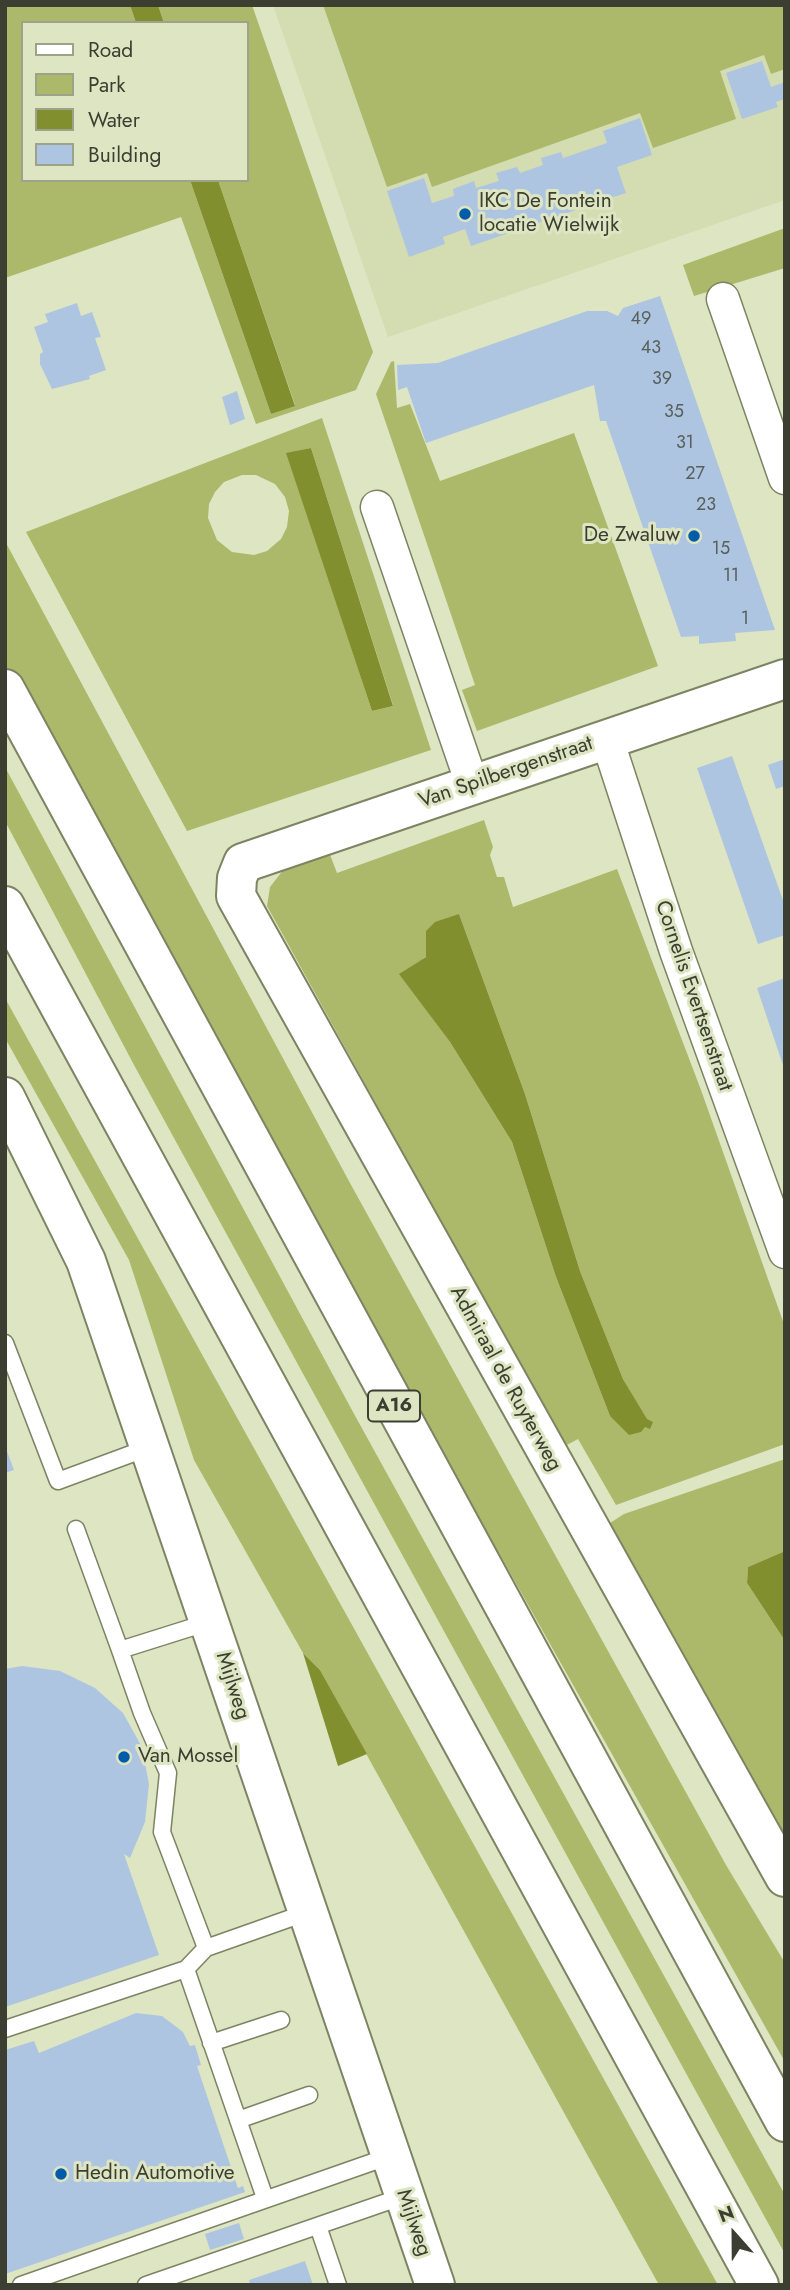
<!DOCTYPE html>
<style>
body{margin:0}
#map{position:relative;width:790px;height:2290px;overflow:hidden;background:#dee5c2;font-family:Jost,sans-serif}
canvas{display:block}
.frame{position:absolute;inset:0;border:7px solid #3b3e30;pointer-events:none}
.legend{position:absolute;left:21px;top:21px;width:228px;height:161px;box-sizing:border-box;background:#dee5c2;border:2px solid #9da288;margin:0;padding:9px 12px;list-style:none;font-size:21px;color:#3b3e30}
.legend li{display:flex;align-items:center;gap:14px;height:35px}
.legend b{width:35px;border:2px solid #9da288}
.north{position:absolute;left:699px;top:2199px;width:70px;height:70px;-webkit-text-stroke:5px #dee5c2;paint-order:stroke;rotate:339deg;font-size:19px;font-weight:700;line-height:28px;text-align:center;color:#3b3e30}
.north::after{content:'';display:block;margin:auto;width:24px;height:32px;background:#3b3e30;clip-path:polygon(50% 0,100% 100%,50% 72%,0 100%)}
</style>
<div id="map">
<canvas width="790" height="2290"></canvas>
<div class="frame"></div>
<ul class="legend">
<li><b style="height:9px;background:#fff"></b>Road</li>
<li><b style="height:19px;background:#acb96b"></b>Park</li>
<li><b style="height:19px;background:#828f2f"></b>Water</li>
<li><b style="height:19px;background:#aec5e1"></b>Building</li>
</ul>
<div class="north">N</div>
</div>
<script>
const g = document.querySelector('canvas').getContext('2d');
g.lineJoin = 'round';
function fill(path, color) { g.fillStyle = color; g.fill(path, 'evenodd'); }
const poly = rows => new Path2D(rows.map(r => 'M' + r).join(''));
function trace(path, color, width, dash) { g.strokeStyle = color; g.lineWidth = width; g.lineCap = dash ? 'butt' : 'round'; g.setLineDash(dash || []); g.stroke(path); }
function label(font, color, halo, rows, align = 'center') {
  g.font = font + ' Jost,sans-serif'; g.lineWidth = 6; g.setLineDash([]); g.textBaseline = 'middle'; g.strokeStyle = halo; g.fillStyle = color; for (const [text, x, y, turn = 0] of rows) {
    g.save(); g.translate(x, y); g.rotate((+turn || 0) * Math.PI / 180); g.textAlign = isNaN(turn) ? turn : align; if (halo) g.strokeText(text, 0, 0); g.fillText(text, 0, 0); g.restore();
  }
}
fill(poly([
 [273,5,785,5,785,200,388,337]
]), '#d4dcb2');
fill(poly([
 [5,5,130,5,136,23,23,23,23,180,190,180,271,414,295,405,218,180,247,180,247,23,164,23,158,5,252,5,373,352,356,390,256,424,181,217,5,278],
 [323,5,785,5,785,69,771,74,764,55,720,71,736,119,653,148,640,113,432,187,427,173,387,187],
 [785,228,785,268,694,296,683,265],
 [394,361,397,408,410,404,440,481,574,433,658,666,477,731,462,690,475,685,376,394,391,362],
 [322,418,431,750,187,831,26,532],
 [311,448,393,705,393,706,372,711,287,454],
 [242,475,256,475,275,484,285,497,289,511,287,527,281,539,267,551,254,555,232,552,217,540,208,518,209,504,215,492,224,482],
 [5,541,350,1183,726,1865,785,1963,785,2062,255,1119,5,664],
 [5,767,353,1412,785,2195,785,2254,134,1065,5,821],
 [484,820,493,847,490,855,497,877,504,877,513,907,617,869,701,1090,785,1327,785,1444,616,1505,578,1439,565,1446,267,906,270,887,284,869,329,852,337,873],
 [459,914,525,1094,580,1271,623,1379,647,1420,610,1416,556,1277,512,1142,450,1042,400,974,426,957],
 [5,998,204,1358,718,2285,659,2285,320,1670,303,1653,194,1460,129,1260,5,1038],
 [785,1459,785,1551,748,1567,747,1583,785,1641,785,1845,610,1523,624,1514]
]), '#acb96b');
fill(poly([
 [130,5,158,5,164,23,136,23],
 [190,180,218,180,295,406,271,414],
 [311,448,393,706,372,711,286,453],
 [459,914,525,1094,580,1271,623,1379,647,1419,653,1422,650,1429,645,1427,641,1432,629,1435,610,1416,556,1277,512,1142,450,1042,399,974,426,957,426,931,435,922],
 [785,1551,785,1641,747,1583,748,1567],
 [303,1653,320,1670,367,1754,338,1766]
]), '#828f2f');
fill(poly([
 [762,61,771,87,785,82,785,99,776,102,778,107,742,119,726,73],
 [640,118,652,155,617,167,626,193,607,199,610,205,604,206,602,201,471,246,465,229,443,237,445,244,409,257,387,191,424,178,432,203,454,196,453,189,474,181,476,188,499,181,496,173,517,167,520,173,543,165,541,158,561,152,563,158,607,143,603,131],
 [660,296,775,630,735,633,736,641,699,644,699,636,681,637,606,421,600,421,594,385,426,443,407,387,398,390,397,365,438,363,587,311,607,311,618,316,623,308],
 [77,303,81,316,92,312,101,337,95,338,106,370,89,376,90,379,52,389,40,364,40,354,43,352,34,327,48,322,45,314],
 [237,391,245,419,230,425,222,397],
 [732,756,785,906,785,935,758,944,697,768],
 [785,759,785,786,776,789,768,765],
 [785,978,785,1068,784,1068,757,988],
 [5,1446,14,1470,5,1473],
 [22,1666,60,1671,95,1688,123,1713,142,1747,149,1784,145,1822,130,1858,124,1854,159,1955,5,2007,5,1669],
 [136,2013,162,2016,183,2032,190,2046,195,2045,201,2065,197,2066,238,2188,243,2186,245,2192,5,2274,5,2050,34,2041,39,2053],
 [239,2223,244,2239,210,2250,205,2234],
 [305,2261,313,2285,250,2285,249,2280]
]), '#aec5e1');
const lane = poly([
 [5,1343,58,1481,150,1447],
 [76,1529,120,1650,209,1622],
 [120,1650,142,1713,168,1773,162,1832,206,1948,186,1969,265,2198],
 [206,1948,308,1912],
 [5,2029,186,1969],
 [211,2043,281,2020],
 [238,2120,309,2095],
 [318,2226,338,2285],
 [21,2285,390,2156],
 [146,2285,404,2196]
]);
const street = poly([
 [723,299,785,478],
 [377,507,472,784],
 [607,739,676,951,785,1252]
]);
const secondary = poly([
 [785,679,243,863,237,878,236,896,785,1877],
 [5,1097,86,1261,435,2285]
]);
const highway = poly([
 [5,689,785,2122],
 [5,906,759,2285]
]);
trace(lane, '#7d8363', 19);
trace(street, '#7d8363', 35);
trace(secondary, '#7d8363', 42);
trace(highway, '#7d8363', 42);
trace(lane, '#fff', 16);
trace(street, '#fff', 32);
trace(secondary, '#fff', 38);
trace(highway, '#fff', 38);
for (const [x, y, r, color] of [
 [465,214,7,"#005ca9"],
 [694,536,7,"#005ca9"],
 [124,1757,7,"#005ca9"],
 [61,2174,7,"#005ca9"]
]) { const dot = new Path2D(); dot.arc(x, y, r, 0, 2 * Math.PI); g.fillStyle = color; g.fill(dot); trace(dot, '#dee5c2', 2.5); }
label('18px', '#58605c', null, [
 ["49",641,320],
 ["43",651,349],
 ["39",662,380],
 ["35",674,413],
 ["31",685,444],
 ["27",695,475],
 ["23",706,506],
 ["15",721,550],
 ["11",731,577],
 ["1",745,620]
]);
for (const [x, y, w] of [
 [394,1406,52]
]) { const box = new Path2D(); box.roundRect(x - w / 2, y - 15.5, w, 31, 5); g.fillStyle = '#dee5c2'; g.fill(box); trace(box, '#3b3e30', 2); }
label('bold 19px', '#3b3e30', null, [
 ["A16",394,1406]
]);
label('21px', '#3b3e30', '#dee5c2', [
 ["IKC De Fontein",479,202],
 ["locatie Wielwijk",479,226],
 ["De Zwaluw",680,536,"right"],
 ["Van Mossel",138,1757],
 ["Hedin Automotive",75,2174]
], 'left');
label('21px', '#3b3e30', '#dee5c2', [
 ["Van Spilbergenstraat",506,773,-19],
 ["Cornelis Evertsenstraat",693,996,71],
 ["Admiraal de Ruyterweg",505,1379,61],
 ["Mijlweg",232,1686,72],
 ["Mijlweg",413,2223,71]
]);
</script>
